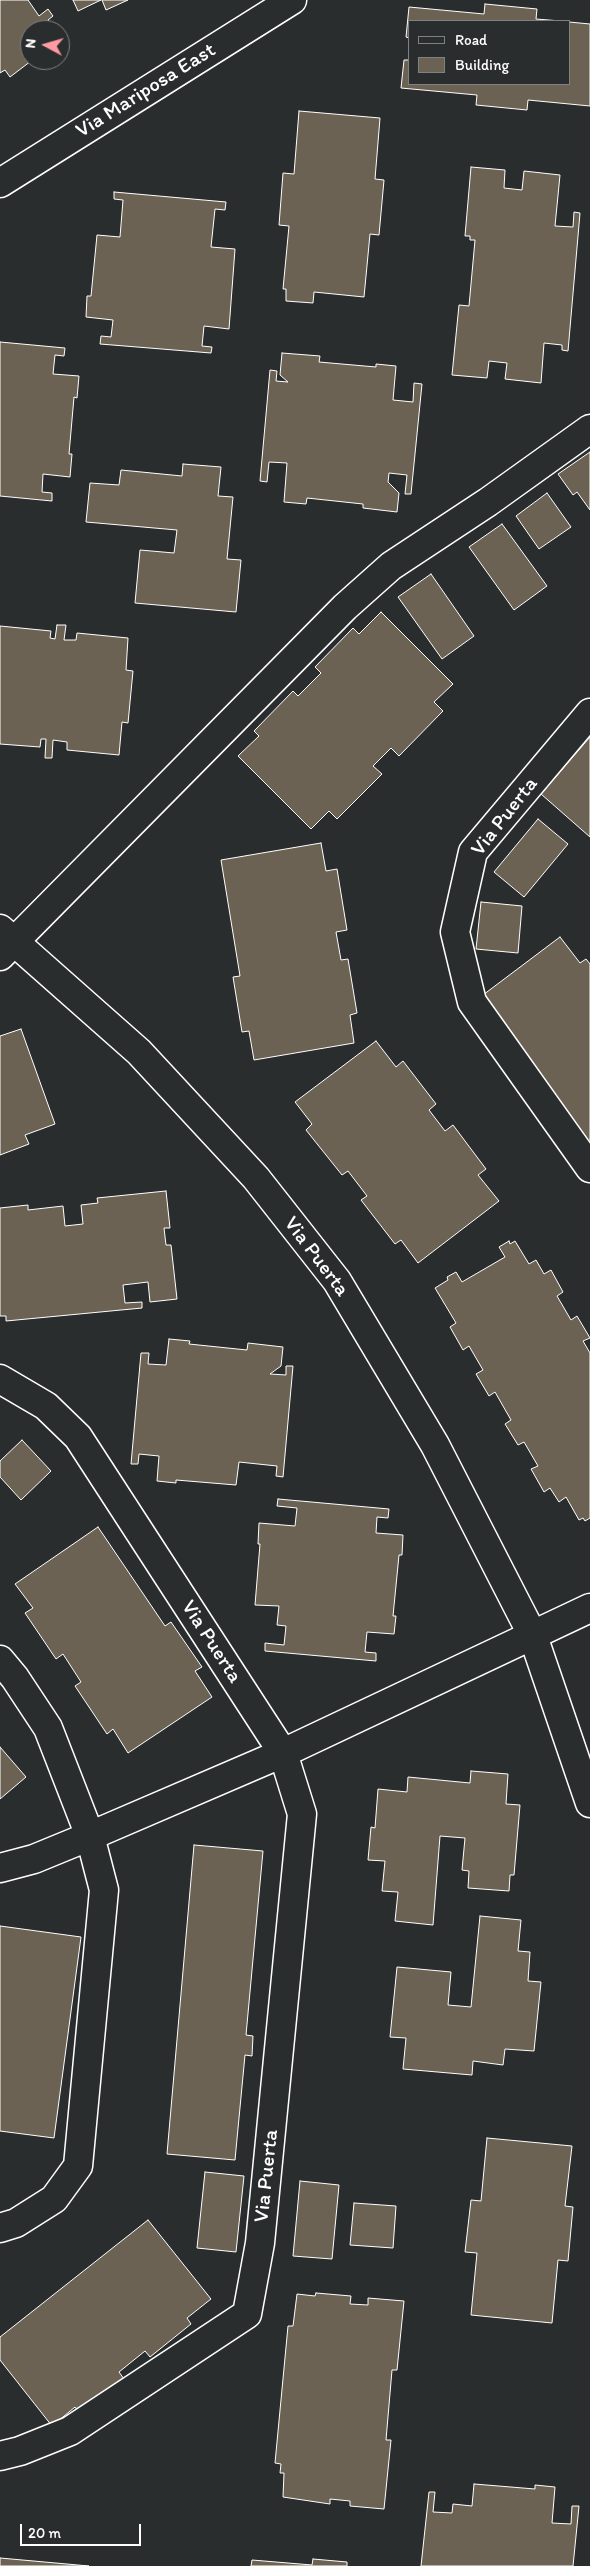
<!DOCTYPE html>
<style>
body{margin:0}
#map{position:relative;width:590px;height:2566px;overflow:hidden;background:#2a2d2e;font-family:Itim,sans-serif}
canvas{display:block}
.legend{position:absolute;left:408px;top:20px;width:162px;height:65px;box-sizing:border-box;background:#2a2d2e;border:1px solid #7f8182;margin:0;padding:6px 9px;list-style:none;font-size:15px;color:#fff}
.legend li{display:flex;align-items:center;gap:10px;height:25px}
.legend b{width:25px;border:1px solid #7f8182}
.north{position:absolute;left:20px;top:20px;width:50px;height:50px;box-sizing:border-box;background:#2a2d2e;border:1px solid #7f8182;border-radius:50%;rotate:276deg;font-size:14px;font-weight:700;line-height:20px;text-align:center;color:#fff}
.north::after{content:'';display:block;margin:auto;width:18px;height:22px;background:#ff9aa2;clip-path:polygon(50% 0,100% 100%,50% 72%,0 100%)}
.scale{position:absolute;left:20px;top:2524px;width:121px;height:22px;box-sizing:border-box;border:2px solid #fff;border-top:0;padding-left:6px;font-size:15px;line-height:18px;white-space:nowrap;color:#fff;-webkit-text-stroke:4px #2a2d2e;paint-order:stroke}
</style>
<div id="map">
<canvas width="590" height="2566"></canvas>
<ul class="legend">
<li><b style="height:6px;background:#2a2d2e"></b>Road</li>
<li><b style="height:14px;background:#6c6253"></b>Building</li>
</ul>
<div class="north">N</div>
<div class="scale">20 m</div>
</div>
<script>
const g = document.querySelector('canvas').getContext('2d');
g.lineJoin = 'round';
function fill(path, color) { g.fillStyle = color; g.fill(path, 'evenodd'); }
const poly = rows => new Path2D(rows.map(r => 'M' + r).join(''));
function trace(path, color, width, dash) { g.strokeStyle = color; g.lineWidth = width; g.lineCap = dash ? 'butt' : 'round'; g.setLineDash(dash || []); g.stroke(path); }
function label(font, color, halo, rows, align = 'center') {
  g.font = font + ' Itim,sans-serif'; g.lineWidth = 5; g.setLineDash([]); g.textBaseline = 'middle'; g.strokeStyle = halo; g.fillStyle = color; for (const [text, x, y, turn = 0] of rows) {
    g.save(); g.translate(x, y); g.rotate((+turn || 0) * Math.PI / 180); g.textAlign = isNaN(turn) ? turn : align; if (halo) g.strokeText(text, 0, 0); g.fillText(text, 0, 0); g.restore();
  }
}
const building = poly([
 [0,0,28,0,39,16,48,9,53,16,48,20,52,26,47,30,30,30,30,53,27,56,31,61,10,77,5,70,0,73,0,0],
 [73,0,101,0,78,11,73,0],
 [102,0,128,0,106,10,102,0],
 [485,4,537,9,536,19,561,21,409,21,409,38,406,37,409,7,484,14,485,4],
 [569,22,590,24,590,106,528,100,527,110,476,105,477,95,401,88,404,60,409,60,409,84,569,84,569,22],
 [299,111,380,118,375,179,384,180,379,235,370,234,364,297,314,292,313,303,286,301,286,289,283,289,289,226,279,225,283,173,294,174,299,111],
 [471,167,505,170,504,188,522,190,524,171,560,175,555,226,573,227,574,212,580,213,568,351,562,350,562,345,544,343,541,383,505,379,507,363,489,361,487,378,452,375,459,305,469,306,475,240,470,240,470,236,465,236,471,167],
 [114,192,226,202,225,210,215,209,211,247,235,249,229,329,204,326,202,346,212,347,211,353,100,344,101,336,111,337,113,320,86,317,87,296,91,296,97,235,120,237,123,200,114,199,114,192],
 [0,342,65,348,64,356,55,355,53,374,79,376,77,398,74,397,69,454,72,454,70,477,43,474,42,492,52,493,52,501,0,496,0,342],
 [282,353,320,356,319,362,376,367,376,364,396,366,393,400,413,402,414,383,422,384,411,494,405,494,407,475,389,473,388,482,399,493,397,512,363,508,363,504,307,498,306,504,284,502,287,463,269,462,267,482,260,481,270,370,277,371,276,381,288,382,280,375,282,353],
 [590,452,590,510,577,492,573,495,558,474,590,452],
 [183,464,221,467,218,496,233,497,227,559,241,560,236,612,135,603,140,550,174,553,177,530,86,522,90,483,119,485,121,470,182,476,183,464],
 [547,493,571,527,539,549,516,516,547,493],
 [502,524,547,586,514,610,469,547,502,524],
 [431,574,474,636,442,659,398,597,431,574],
 [381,612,453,684,434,702,443,711,399,756,391,748,373,766,382,774,337,819,329,811,311,829,238,756,259,736,254,731,293,691,298,696,321,673,315,667,353,628,359,634,381,612],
 [57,625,66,625,64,640,76,640,77,633,128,638,126,670,133,671,128,723,122,722,119,755,67,750,67,742,53,740,52,758,45,758,46,739,41,739,40,747,0,744,0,626,51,631,50,638,55,639,57,625],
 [590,737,590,837,541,794,590,737],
 [538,819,568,844,524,897,494,872,538,819],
 [321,843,326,871,337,869,347,930,336,932,341,960,348,959,357,1013,350,1015,354,1043,254,1060,249,1031,242,1032,233,977,240,976,221,860,321,843],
 [481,902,522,906,518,953,476,949,481,902],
 [560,937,580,963,586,959,590,964,590,1143,584,1136,578,1140,479,998,560,937],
 [21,1029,55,1124,25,1135,29,1144,0,1155,0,1036,21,1029],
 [376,1041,396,1067,403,1061,436,1104,429,1110,445,1131,453,1125,486,1169,478,1175,499,1201,418,1263,401,1240,395,1244,361,1200,367,1196,348,1171,342,1175,306,1130,312,1124,295,1102,376,1041],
 [166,1191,170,1228,164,1228,166,1245,171,1245,177,1299,150,1302,148,1282,123,1285,125,1303,142,1302,142,1308,6,1321,6,1316,0,1316,0,1208,28,1205,28,1210,63,1206,65,1226,83,1224,81,1205,98,1203,97,1198,166,1191],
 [509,1241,510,1244,515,1241,529,1264,536,1260,544,1274,551,1270,563,1292,557,1296,571,1320,577,1316,590,1338,583,1341,590,1353,590,1518,585,1521,583,1518,579,1520,566,1497,559,1502,550,1488,544,1492,531,1469,538,1466,524,1442,518,1445,505,1424,511,1420,495,1392,489,1396,476,1374,483,1370,469,1346,463,1350,450,1327,456,1323,435,1288,448,1280,447,1277,456,1272,462,1282,505,1257,499,1247,509,1241],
 [169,1339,190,1341,189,1344,247,1350,248,1343,283,1347,281,1366,270,1374,286,1375,286,1366,293,1366,283,1477,276,1476,277,1466,239,1462,236,1485,176,1480,176,1483,157,1481,159,1456,139,1454,138,1464,131,1464,141,1353,149,1353,148,1364,166,1365,169,1339],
 [22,1440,51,1471,21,1500,0,1477,0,1461,22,1440],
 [278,1499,389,1509,388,1518,377,1517,376,1533,403,1535,402,1555,399,1555,393,1616,396,1616,394,1634,367,1632,365,1652,376,1653,376,1661,265,1651,265,1643,284,1645,286,1626,277,1625,279,1606,255,1605,260,1544,258,1544,259,1523,295,1526,297,1508,277,1506,278,1499],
 [98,1527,165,1626,171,1622,202,1667,195,1671,212,1697,128,1753,113,1729,107,1734,75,1686,81,1682,63,1654,56,1659,25,1613,33,1608,15,1584,98,1527],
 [0,1747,26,1777,0,1799,0,1747],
 [471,1771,508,1774,506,1804,520,1805,514,1875,510,1875,509,1891,468,1888,469,1871,462,1870,465,1838,440,1836,433,1925,395,1921,398,1892,382,1891,385,1861,368,1860,371,1827,375,1828,378,1789,407,1792,408,1777,470,1783,471,1771],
 [194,1845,263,1851,246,2035,253,2036,252,2056,245,2055,235,2160,167,2154,194,1845],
 [480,1916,521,1920,518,1951,530,1952,528,1981,541,1982,534,2051,505,2049,503,2065,473,2061,472,2075,403,2069,406,2038,390,2037,397,1967,451,1972,448,2005,471,2007,480,1916],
 [0,1926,81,1937,54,2138,0,2131,0,1926],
 [487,2138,572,2146,565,2206,573,2207,568,2261,558,2260,552,2323,471,2315,477,2253,465,2252,471,2200,481,2201,487,2138],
 [205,2172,244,2176,236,2252,197,2248,205,2172],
 [300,2181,339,2185,332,2259,293,2256,300,2181],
 [354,2203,396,2206,393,2248,350,2245,354,2203],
 [148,2220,211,2299,187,2318,191,2324,150,2357,145,2351,119,2372,124,2379,80,2414,75,2407,52,2426,0,2360,0,2337,148,2220],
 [316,2293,351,2296,350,2304,368,2305,368,2298,404,2301,397,2370,392,2370,386,2440,391,2440,384,2509,350,2506,350,2501,330,2499,330,2504,283,2497,284,2473,280,2473,281,2464,275,2463,288,2326,293,2326,297,2294,315,2296,316,2293],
 [474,2484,535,2489,535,2485,555,2487,552,2523,571,2524,572,2506,579,2506,573,2566,421,2566,429,2492,435,2492,433,2512,452,2513,453,2504,472,2506,474,2484],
 [0,2558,89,2566,0,2566,0,2558],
 [313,2559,347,2562,347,2566,251,2566,252,2560,312,2565,313,2559]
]);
fill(building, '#6c6253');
trace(building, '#fff', 1);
const street = poly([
 [590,713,473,852,455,932,472,1002,590,1168],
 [0,956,345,607,391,566,488,502,590,429],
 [0,1379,46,1406,78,1437,283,1753,302,1814,260,2243,247,2314,70,2431,20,2451,0,2456],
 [0,1660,15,1678,48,1728,90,1836,104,1890,78,2166,54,2199,16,2223,0,2228],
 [0,1868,34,1859,90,1836,283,1753,590,1608]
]);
const secondary = poly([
 [0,183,292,0],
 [0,929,139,1052,256,1178,337,1281,435,1445,533,1636,590,1803]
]);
trace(street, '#fff', 31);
trace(secondary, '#fff', 31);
trace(street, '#2a2d2e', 28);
trace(secondary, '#2a2d2e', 28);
label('21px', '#fff', '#2a2d2e', [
 ["Via Mariposa East",146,91,-32],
 ["Via Puerta",505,817,-52],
 ["Via Puerta",316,1257,53],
 ["Via Puerta",211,1642,57],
 ["Via Puerta",267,2176,-84]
]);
</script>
